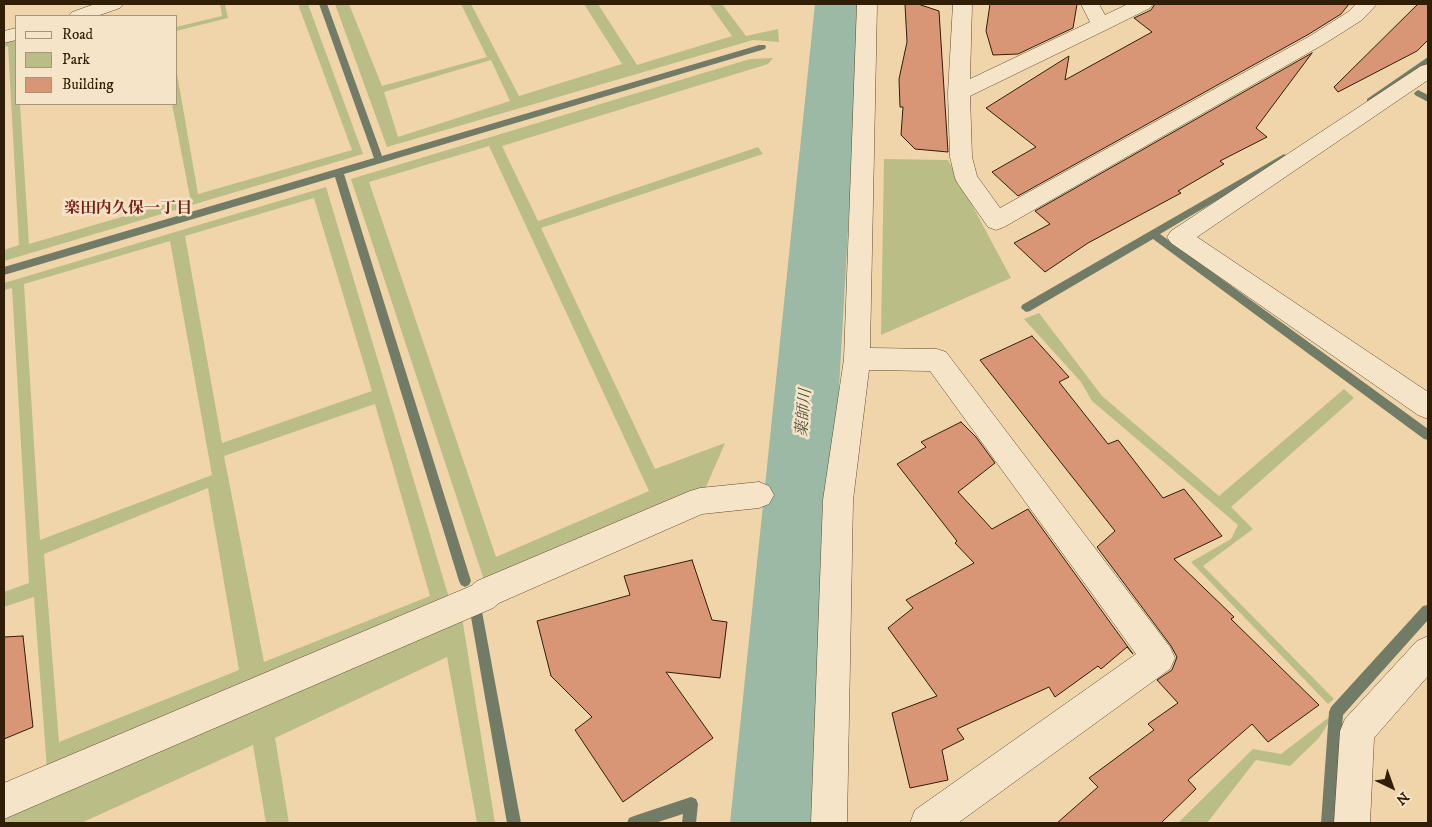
<!DOCTYPE html>
<meta charset="utf-8">
<style>
body{margin:0}
#map{position:relative;width:1432px;height:827px;overflow:hidden;background:#f0d5aa;font-family:"IM FELL DW Pica",serif}
canvas{display:block}
.frame{position:absolute;inset:0;border:5px solid #311e07;pointer-events:none}
.legend{position:absolute;left:15px;top:15px;width:162px;height:90px;box-sizing:border-box;background:#f5e4c8;border:1px solid #a7957b;margin:0;padding:6px 9px;list-style:none;font-size:15px;color:#311e07}
.legend li{display:flex;align-items:center;gap:10px;height:25px}
.legend b{width:25px;border:1px solid #a7957b}
.north{position:absolute;left:1367px;top:762px;width:50px;height:50px;-webkit-text-stroke:4px #f5e4c8;paint-order:stroke;rotate:138deg;font-size:14px;font-weight:700;line-height:20px;text-align:center;color:#311e07}
.north::after{content:'';display:block;margin:auto;width:18px;height:22px;background:#311e07;clip-path:polygon(50% 0,100% 100%,50% 72%,0 100%)}
</style>
<div id="map">
<canvas width="1432" height="827"></canvas>
<div class="frame"></div>
<ul class="legend">
<li><b style="height:6px;background:#f5e4c8"></b>Road</li>
<li><b style="height:14px;background:#bbbd87"></b>Park</li>
<li><b style="height:14px;background:#d89677"></b>Building</li>
</ul>
<div class="north">N</div>
</div>
<script>
const g = document.querySelector('canvas').getContext('2d');
g.lineJoin = 'round';
function fill(path, color) { g.fillStyle = color; g.fill(path, 'evenodd'); }
const poly = rows => new Path2D(rows.map(r => 'M' + r).join(''));
function trace(path, color, width, dash) { g.strokeStyle = color; g.lineWidth = width; g.lineCap = dash ? 'butt' : 'round'; g.setLineDash(dash || []); g.stroke(path); }
function label(font, color, halo, rows, align = 'center') {
  g.font = font + ' "IM FELL DW Pica","Noto Serif JP",serif'; g.lineWidth = 5; g.setLineDash([]); g.textBaseline = 'middle'; g.strokeStyle = halo; g.fillStyle = color; for (const [text, x, y, turn = 0] of rows) {
    g.save(); g.translate(x, y); g.rotate((+turn || 0) * Math.PI / 180); g.textAlign = isNaN(turn) ? turn : align; if (halo) g.strokeText(text, 0, 0); g.fillText(text, 0, 0); g.restore();
  }
}
fill(poly([
 [220,4,225,4,228,18,176,31,176,27,222,16],
 [298,4,308,4,363,154,4,261,4,250,19,245,8,46,4,47,4,38,16,34,16,104,20,104,29,244,190,197,172,104,176,104,176,68,198,194,352,150],
 [335,4,349,4,382,86,487,57,461,4,471,4,519,96,622,64,584,4,598,4,637,65,732,36,709,4,722,4,746,36,778,29,779,42,753,40,387,147],
 [491,60,510,101,398,137,384,92],
 [773,58,768,64,502,146,538,221,758,147,763,154,541,228,655,469,725,443,700,501,488,592,351,179,750,59],
 [489,146,649,491,496,557,369,182],
 [884,159,948,160,1011,278,881,335],
 [326,187,452,608,460,605,495,823,477,823,447,657,275,738,289,823,266,823,253,745,81,823,4,823,4,801,48,782,34,597,4,607,4,592,29,583,12,288,4,290,4,283],
 [314,198,372,391,222,443,185,236],
 [170,241,212,475,40,540,24,284],
 [375,404,430,596,264,662,224,456],
 [208,488,239,670,59,742,44,554],
 [1039,313,1102,396,1219,496,1344,389,1354,398,1231,507,1253,529,1203,566,1334,699,1328,704,1191,562,1231,539,1238,525,1092,401,1081,382,1024,319],
 [1336,712,1318,739,1290,766,1256,760,1207,823,1178,823,1253,749,1281,754]
]), '#bbbd87');
fill(poly([
 [319,4,327,4,382,156,759,45,765,45,766,47,765,49,344,174,471,581,469,585,465,587,461,585,459,581,335,177,4,275,4,267,374,158,319,4],
 [1428,57,1428,64,1373,103,1367,103,1367,99,1428,57],
 [1418,90,1428,95,1428,102,1415,95,1414,93,1418,90],
 [1284,154,1289,157,1287,159,1160,234,1428,429,1428,440,1424,439,1153,239,1030,311,1026,312,1021,308,1022,305,1284,154],
 [1428,605,1428,620,1343,715,1335,823,1321,823,1329,712,1331,707,1423,606,1428,605],
 [477,611,482,612,483,617,521,823,507,823,471,617,472,612,477,611],
 [691,797,696,799,698,804,696,823,682,823,683,814,655,823,627,823,629,818,634,816,691,797]
]), '#717b66');
fill(poly([
 [815,4,861,4,814,823,730,823,815,4]
]), '#9bb9a5');
const building = poly([
 [905,4,918,4,939,11,948,152,915,149,901,135,903,107,900,107,899,79,907,42,905,4],
 [990,4,1077,4,1073,28,1018,54,993,55,986,31,990,4],
 [1155,4,1349,4,1341,14,1309,34,1018,196,992,172,1036,147,986,108,1069,56,1065,80,1152,32,1134,18,1151,10,1155,4],
 [1418,4,1428,4,1428,40,1417,51,1338,92,1334,87,1418,4],
 [1312,53,1256,128,1267,137,1220,161,1224,164,1178,191,1181,193,1088,243,1045,272,1014,243,1050,224,1035,211,1312,53],
 [1032,336,1069,377,1059,382,1108,444,1118,440,1163,498,1184,489,1222,536,1174,559,1234,617,1231,619,1319,705,1268,742,1252,724,1188,780,1196,789,1161,823,1057,823,1098,787,1089,778,1154,730,1148,724,1178,703,1157,680,1172,670,1177,657,1171,646,1097,547,1115,531,980,360,1032,336],
 [961,422,976,437,995,463,958,492,992,529,1028,509,1133,654,1127,647,1101,669,1098,666,1055,697,1049,687,957,729,964,739,942,750,948,780,910,788,892,713,937,696,888,628,913,608,906,600,974,563,955,543,957,541,897,464,926,447,921,442,961,422],
 [692,560,712,620,727,622,720,678,666,672,713,738,623,802,575,730,592,717,551,676,537,621,630,595,624,576,692,560],
 [23,636,33,727,4,739,4,637,23,636]
]);
fill(building, '#d89677');
trace(building, '#311e07', 1);
const street = poly([
 [95,4,123,4,120,8,97,16,69,16,72,12,95,4],
 [857,4,877,4,870,348,937,349,946,352,1170,647,1175,658,1170,669,958,823,910,823,915,810,1136,654,930,371,869,370,853,500,847,823,811,823,823,500,844,359,857,4],
 [953,4,972,4,970,79,1090,22,1081,4,1099,4,1105,15,1128,4,1153,4,1150,8,1108,29,970,96,972,157,977,176,1000,208,1310,36,1348,12,1356,4,1377,4,1362,20,1324,44,1004,227,996,230,988,227,958,184,955,178,950,157,948,93,953,4],
 [16,28,16,40,4,43,4,31,16,28],
 [1428,64,1428,80,1197,237,1428,392,1428,419,1418,415,1171,243,1167,237,1171,231,1421,66,1428,64],
 [759,482,769,486,774,495,769,504,759,508,702,514,499,603,493,608,4,819,4,783,471,586,477,581,690,491,700,488,759,482],
 [1428,636,1428,676,1374,738,1370,823,1334,823,1340,731,1345,719,1417,641,1428,636]
]);
trace(street, '#614c30', 1);
fill(street, '#f5e4c8');
label('bold 16px', '#7a1f14', '#f5e4c8', [
 ["楽田内久保一丁目",128,210]
]);
label('italic 16px', '#514c36', '#f5e4c8', [
 ["薬師川",805,413,-85]
]);
</script>
